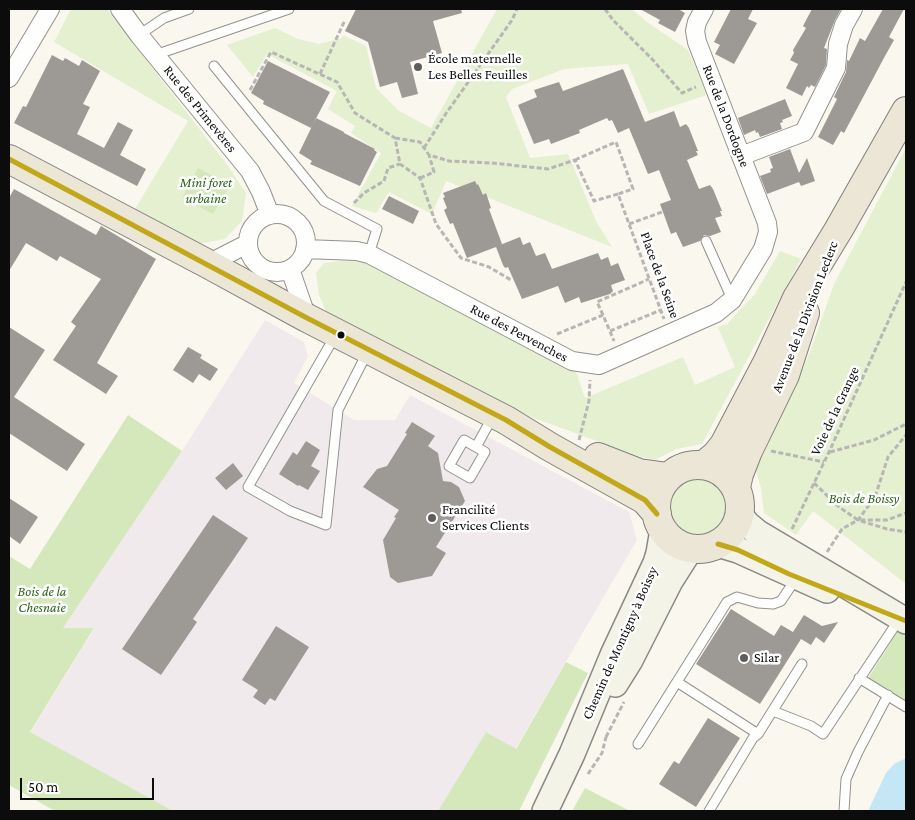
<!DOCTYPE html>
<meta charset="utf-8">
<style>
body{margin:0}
#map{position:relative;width:915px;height:820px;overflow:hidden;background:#faf7ef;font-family:"Crimson Pro",serif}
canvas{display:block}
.frame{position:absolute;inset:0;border:10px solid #0c0c0c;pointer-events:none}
.scale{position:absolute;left:20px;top:778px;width:134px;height:22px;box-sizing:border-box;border:2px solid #0c0c0c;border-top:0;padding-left:6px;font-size:15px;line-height:18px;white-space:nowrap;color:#0c0c0c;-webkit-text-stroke:4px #fff;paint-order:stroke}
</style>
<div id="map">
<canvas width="915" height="820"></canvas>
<div class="frame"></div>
<div class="scale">50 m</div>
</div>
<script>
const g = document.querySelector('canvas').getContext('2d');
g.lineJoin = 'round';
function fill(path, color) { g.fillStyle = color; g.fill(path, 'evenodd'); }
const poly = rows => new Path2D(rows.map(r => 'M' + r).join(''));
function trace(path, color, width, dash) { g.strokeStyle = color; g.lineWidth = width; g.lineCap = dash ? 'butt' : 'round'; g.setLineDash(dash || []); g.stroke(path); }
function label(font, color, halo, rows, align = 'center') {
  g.font = font + ' "Crimson Pro",serif'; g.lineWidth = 5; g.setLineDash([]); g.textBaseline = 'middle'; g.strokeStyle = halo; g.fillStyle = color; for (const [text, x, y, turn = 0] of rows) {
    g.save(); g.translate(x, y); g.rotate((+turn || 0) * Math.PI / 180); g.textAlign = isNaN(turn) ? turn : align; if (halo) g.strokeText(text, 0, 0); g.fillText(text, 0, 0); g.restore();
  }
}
fill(poly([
 [265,320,304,342,308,356,294,383,354,420,395,420,410,395,629,512,637,540,515,749,486,732,438,811,173,811,30,733,94,629,63,628,182,451]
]), '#f1eaed');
fill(poly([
 [71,9,107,9,228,166,246,193,242,221,225,239,198,244,135,209,188,121,54,42],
 [497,9,632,9,647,22,688,50,707,95,649,114,628,64,564,69,512,89,506,97,530,158,568,154,596,221,612,247,446,181,432,214,389,192,376,213,352,206,381,153,351,133,355,126,328,109,337,91,267,54,253,77,227,45,275,28,298,39,319,44,342,38,343,35,366,46,376,88,399,111,431,128],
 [906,148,906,584,813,511,796,535,764,513,761,488,756,470,810,352,834,284],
 [780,251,801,259,702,444,676,449,655,460,638,456,534,418,329,318,319,295,316,273,324,263,359,259,575,369,585,398,683,357,695,385,735,367,718,327,727,324,755,294],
 '666 506a33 33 0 1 1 66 0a33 33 0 1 1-66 0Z'
]), '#e4f0cf');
fill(poly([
 [198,168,230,185,213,214,182,198],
 [128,415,182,451,63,628,94,628,30,732,173,811,55,811,9,785,9,556,30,569],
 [899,629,906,633,906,703,867,680],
 [566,662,588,673,519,811,438,811,486,732,516,749],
 [585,788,630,811,631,811,572,811]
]), '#d5e8bc');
fill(poly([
 [904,759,906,759,906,811,868,811,886,773,894,764]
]), '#c5e6f5');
fill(poly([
 [356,9,461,9,462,13,433,21,442,53,410,62,418,94,402,98,397,82,380,87,368,42,345,31],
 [640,9,678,9,685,13,675,32,658,23,660,20],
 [731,9,753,9,748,19,757,23,734,64,715,54,720,45,714,42],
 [812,9,841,9,835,20,824,48,827,49,826,65,815,87,811,85,809,88,807,86,802,96,786,88,798,64,790,60,794,53,793,50,806,28,803,26],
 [883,9,904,9,889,37,894,40,885,56,844,133,841,131,833,145,818,137,837,99,834,97,846,72,847,60,849,61,860,38,865,41],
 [52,55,63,61,65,58,79,66,82,60,100,71,83,104,90,107,77,134,104,148,118,122,133,130,120,155,146,169,137,186,14,123,23,106,26,107],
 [268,61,330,92,311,128,263,104,264,101,251,93],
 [623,69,645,122,674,111,680,127,686,124,689,128,698,151,696,151,698,155,687,160,699,189,710,185,713,189,722,211,720,211,722,216,715,218,721,232,710,236,704,235,700,241,683,247,676,232,671,234,660,204,671,200,659,170,648,174,629,128,618,133,612,120,609,121,607,118,579,130,580,133,551,144,549,139,534,144,518,105,537,97,534,90,559,82,563,91],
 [785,99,792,116,782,120,783,122,780,123,782,129,760,137,758,132,756,133,755,130,744,135,738,118],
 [316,118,344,132,344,133,375,149,374,150,377,152,360,186,310,164,312,161,299,153],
 [790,149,799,173,807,158,815,181,801,186,799,182,767,194,760,176,771,172,770,169,773,168,769,157],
 [475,181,477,185,478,184,483,195,486,193,491,208,489,209,502,244,500,245,520,237,523,245,530,242,536,256,545,253,552,269,598,253,601,260,608,257,611,266,618,263,625,280,611,285,613,291,610,294,581,303,579,297,565,303,558,286,522,299,508,267,505,268,503,265,496,247,467,258,453,223,450,224,444,210,447,208,443,198,445,197,443,193],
 [14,189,96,235,101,226,156,259,97,363,118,376,106,394,53,360,76,326,71,322,101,279,60,256,57,261,26,243,9,271,9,198],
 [389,196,419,211,413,224,382,209],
 [9,327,45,350,14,397,85,444,67,471,9,433],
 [188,347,202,355,200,358,218,369,210,381,199,374,193,383,173,370],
 [412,422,435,436,428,446,438,453,443,481,451,482,459,487,465,501,436,547,446,553,432,576,398,583,390,577,383,540,396,518,394,517,399,510,363,487,377,469,387,466,407,434,405,433],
 [306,441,320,450,311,466,320,471,308,490,299,485,298,486,279,474,293,452,297,455],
 [233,463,243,476,226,490,215,478],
 [9,498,38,517,20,544,9,536],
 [213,515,248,538,193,619,197,622,161,675,122,649],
 [731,609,774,636,781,625,793,632,804,615,822,626,838,622,824,643,816,637,811,645,801,639,760,704,696,664],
 [276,626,309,647,275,701,270,698,265,705,253,697,258,690,242,680],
 [708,718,740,738,696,807,659,784,674,761,679,764]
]), '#9d9a95');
const lane = poly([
 [139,35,164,18,189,9],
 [155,55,289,9],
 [214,66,324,201,377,229,369,254],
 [706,241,732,299],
 [335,336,248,487,290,511,326,525,338,410,367,353],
 [476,447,464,440,449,466,470,478,485,452,476,447,493,416],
 [859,678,906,707],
 [677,682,758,734],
 [773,711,811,726,823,734,900,618],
 [638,744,727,602,737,597,758,603,773,604,781,601,797,577],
 [709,811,753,738,758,734,802,664],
 [844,811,846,779,858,752,888,695]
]);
const street = poly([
 [120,9,139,35,250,171,261,192,270,215],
 [9,78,50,9],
 [741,156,804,132,836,68,838,44,844,25,853,9],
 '248 243a29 29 0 1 1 58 0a29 29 0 1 1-58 0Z',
 [305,249,357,251,369,254,572,361,599,365,716,313,732,300,763,249,768,232,767,223,697,42,695,31,697,22,704,9],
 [208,264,247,244],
 [290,269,307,318]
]);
const secondary = poly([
 [740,515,747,524,758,533,906,621],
 [718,544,738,550,827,590],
 [615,684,630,660,670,581,691,548],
 [545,811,572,754,613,655,656,563,659,553,663,530]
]);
const primary = poly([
 [9,159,208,264,307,318,506,420,550,447,645,500,657,514],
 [598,457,639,473,668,477],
 '656 507a42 42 0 1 1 84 0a42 42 0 1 1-84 0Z',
 [704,465,716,455,724,445,767,363,797,298,839,229,906,111],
 [736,487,739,474,748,451,785,375,805,313]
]);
trace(lane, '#93928e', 11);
trace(street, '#93928e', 20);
trace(secondary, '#8a8885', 28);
trace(primary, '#807f7c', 30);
trace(poly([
 [605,9,613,20,651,58,682,93,696,87],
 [320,74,345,20],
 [250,90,271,52,337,82,355,113,395,138,400,164,420,178,436,224,461,258,489,267,511,280],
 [395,138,420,142,429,155,449,161,492,163,548,169,575,160,594,201,618,194,664,319],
 [424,148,445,115,512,20,517,9],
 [575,160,616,142,633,189,618,194],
 [420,178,434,172,429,155],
 [354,203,364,193,384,181,388,168,400,164],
 [629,224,662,212],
 [603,315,597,302,649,279],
 [610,331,661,310],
 [557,334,603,315,614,341],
 [579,440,589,401,590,380],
 [771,451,824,462],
 [830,452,874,440,906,424],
 [814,483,839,507,858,520,887,520,906,513],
 [861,521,887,529,906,532],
 [792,529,829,452,906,282],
 [827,552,842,529,858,520,875,497,888,457,906,435],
 [606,737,624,702],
 [588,774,602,753,606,737]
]), '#b7b6b5', 3, [5, 2.5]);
trace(lane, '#fefefd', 9);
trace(street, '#fefefd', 18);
trace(secondary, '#f4f3e8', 25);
trace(primary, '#ece6d7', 28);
trace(poly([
 [9,159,307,318,506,420,550,447,645,500,657,514],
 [718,544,738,550,789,574,906,621]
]), '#c2a818', 5);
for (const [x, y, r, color] of [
 [418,67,5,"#5f5e5b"],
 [341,335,4.5,"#0c0c0c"],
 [432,518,5,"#5f5e5b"],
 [744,658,5,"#5f5e5b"]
]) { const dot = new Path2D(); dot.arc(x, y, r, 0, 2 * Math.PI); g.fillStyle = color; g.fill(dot); trace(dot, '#fff', 2); }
label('14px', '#0c0c0c', '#fff', [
 ["École maternelle",428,59],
 ["Les Belles Feuilles",428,75],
 ["Francilité",442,510],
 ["Services Clients",442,526],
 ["Silar",754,658]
], 'left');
label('14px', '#0c0c0c', '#fff', [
 ["Rue des Primevères",200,109,51],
 ["Rue de la Dordogne",726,116,69],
 ["Place de la Seine",660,275,70],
 ["Avenue de la Division Leclerc",805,317,-69],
 ["Rue des Pervenches",519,333,28],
 ["Voie de la Grange",835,411,-65],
 ["Chemin de Montigny à Boissy",620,643,-66]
]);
label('italic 14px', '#2d651b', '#fff', [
 ["Mini foret",206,183],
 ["urbaine",206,199],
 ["Bois de Boissy",864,499],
 ["Bois de la",42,592],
 ["Chesnaie",42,608]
]);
</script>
